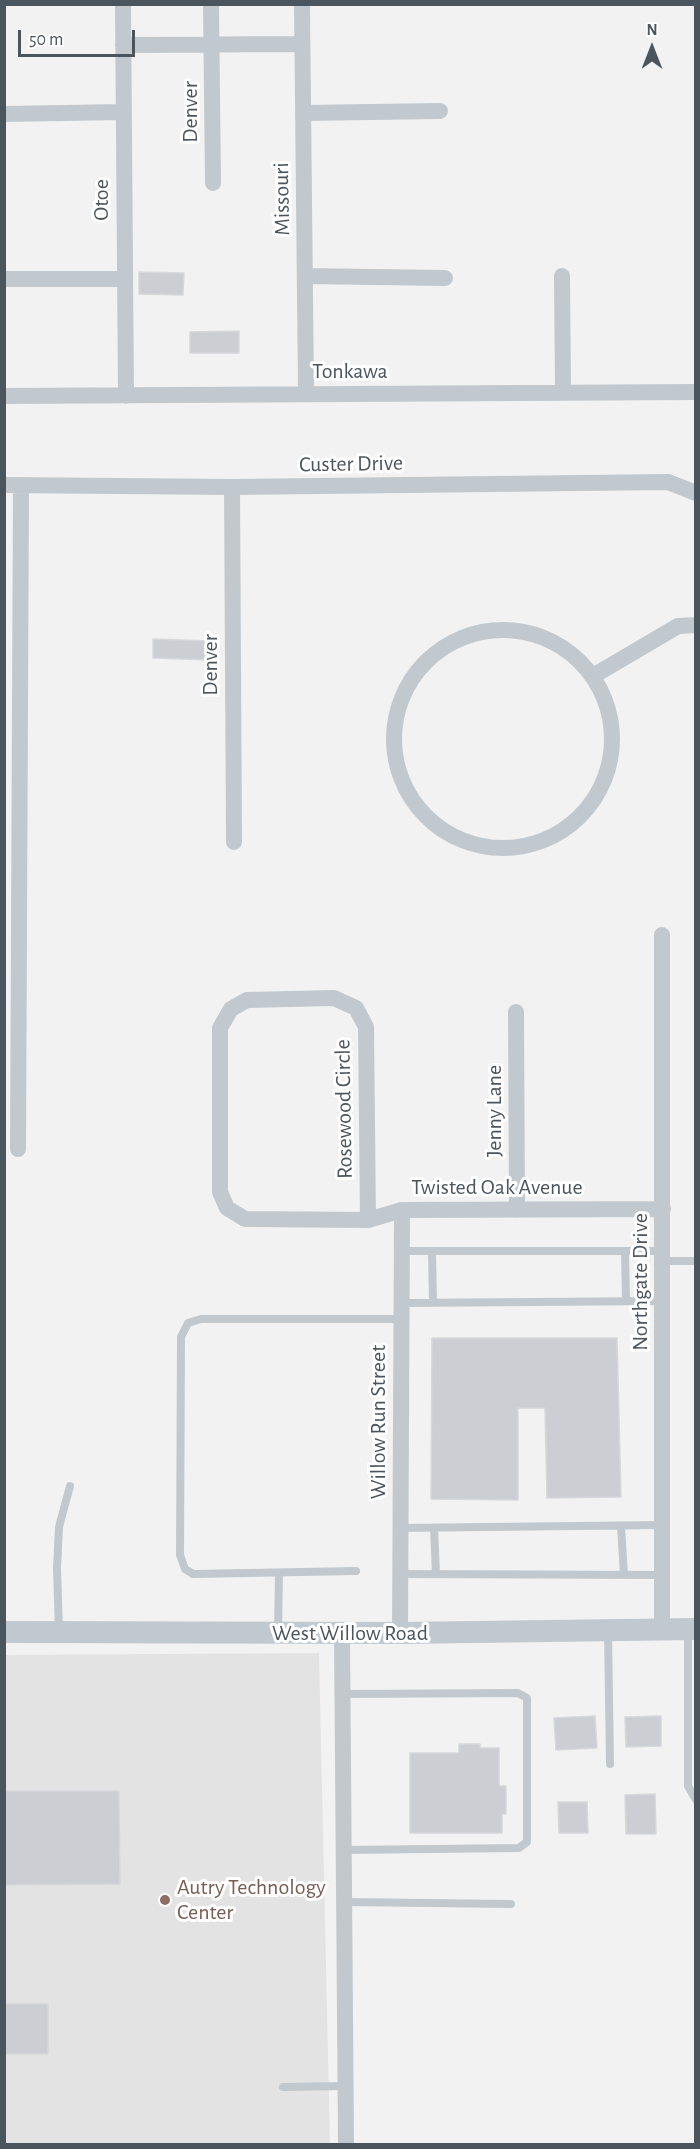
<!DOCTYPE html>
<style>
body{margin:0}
#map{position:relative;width:700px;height:2149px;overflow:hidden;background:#f3f2f2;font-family:"Alegreya Sans",sans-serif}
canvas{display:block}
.frame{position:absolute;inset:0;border:6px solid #4b555d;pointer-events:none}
.north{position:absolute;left:622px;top:18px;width:60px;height:60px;-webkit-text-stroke:4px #fff;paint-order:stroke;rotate:0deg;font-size:16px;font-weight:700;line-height:24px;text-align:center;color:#4b555d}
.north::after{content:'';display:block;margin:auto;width:21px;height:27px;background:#4b555d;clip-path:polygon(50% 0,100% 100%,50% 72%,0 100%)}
.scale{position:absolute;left:18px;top:30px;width:117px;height:27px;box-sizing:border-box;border:3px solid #4b555d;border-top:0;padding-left:8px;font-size:18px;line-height:21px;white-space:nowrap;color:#4b555d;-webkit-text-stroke:4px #fff;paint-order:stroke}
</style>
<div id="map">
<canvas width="700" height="2149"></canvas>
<div class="frame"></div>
<div class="north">N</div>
<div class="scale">50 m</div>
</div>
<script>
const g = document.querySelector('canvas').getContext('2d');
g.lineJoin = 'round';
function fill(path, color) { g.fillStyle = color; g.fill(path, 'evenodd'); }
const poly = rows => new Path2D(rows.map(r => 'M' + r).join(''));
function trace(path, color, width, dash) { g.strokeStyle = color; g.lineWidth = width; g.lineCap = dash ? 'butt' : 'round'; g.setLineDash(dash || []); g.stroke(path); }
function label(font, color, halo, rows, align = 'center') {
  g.font = font + ' "Alegreya Sans",sans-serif'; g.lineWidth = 6; g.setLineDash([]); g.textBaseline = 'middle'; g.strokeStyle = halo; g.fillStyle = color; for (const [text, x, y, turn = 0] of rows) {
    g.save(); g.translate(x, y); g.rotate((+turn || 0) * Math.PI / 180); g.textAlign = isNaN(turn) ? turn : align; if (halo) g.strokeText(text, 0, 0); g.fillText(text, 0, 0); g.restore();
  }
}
fill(poly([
 [319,1653,330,2144,5,2144,4,1655]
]), '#e4e3e3');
const building = poly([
 [139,272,184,273,183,295,139,294,139,272],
 [239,331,239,353,190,353,190,332,239,331],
 [153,639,209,641,209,660,153,658,153,639],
 [432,1338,617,1338,621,1497,547,1498,545,1408,518,1408,518,1500,431,1499,432,1338],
 [595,1716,597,1748,556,1750,554,1718,595,1716],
 [661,1716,661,1746,626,1747,625,1717,661,1716],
 [459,1744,480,1744,480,1748,499,1748,499,1786,506,1786,506,1814,502,1814,502,1833,410,1833,410,1753,459,1753,459,1744],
 [4,1791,119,1791,120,1884,4,1885,4,1791],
 [655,1794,656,1834,626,1834,625,1795,655,1794],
 [558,1802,587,1802,588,1833,559,1833,558,1802],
 [4,2004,48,2004,48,2054,4,2054,4,2004]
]);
fill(building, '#ccced3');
trace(building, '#d6d8dc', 1.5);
trace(poly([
 [402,1251,663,1251],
 [432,1251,433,1302],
 [625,1251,626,1301],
 [663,1261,696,1261],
 [401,1303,663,1301],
 [621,1526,624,1575],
 [400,1528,662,1525],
 [434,1528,436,1574],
 [356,1571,193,1574,185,1569,180,1555,181,1337,188,1323,201,1319,401,1319],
 [400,1574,662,1575],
 [688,1630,688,1786,696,1800],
 [59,1632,57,1568,59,1527,70,1486],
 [278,1632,279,1573],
 [608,1632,610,1764],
 [342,1694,518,1693,527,1698,527,1842,519,1848,343,1850],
 [344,1902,511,1904],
 [283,2087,345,2086]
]), '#c1c9ce', 8);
trace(poly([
 [123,4,126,396],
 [211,4,213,183],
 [302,4,306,393],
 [123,45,301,44],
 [303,113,440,111],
 [4,114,124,112],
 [305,276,445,278],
 [562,276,563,392],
 [4,279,124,279],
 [4,396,696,392],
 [4,485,232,487,668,482,696,493],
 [232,487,234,842],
 '394 739a109 109 0 1 1 218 0a109 109 0 1 1-218 0Z',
 [593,676,678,626,696,625],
 [662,935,662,1630],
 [516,1012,517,1210],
 [18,1149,21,485],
 [368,1220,366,1027,356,1008,334,998,247,1000,231,1009,220,1028,220,1192,227,1208,245,1219,368,1220,402,1210,663,1209],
 [342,1633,346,2144],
 [400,1633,402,1210]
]), '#c1c9ce', 16);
trace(poly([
 [4,1632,400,1633,696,1629]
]), '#c0c8d0', 22);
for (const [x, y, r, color] of [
 [165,1900,6,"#8d6e63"]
]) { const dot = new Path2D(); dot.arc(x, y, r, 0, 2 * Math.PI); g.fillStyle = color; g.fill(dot); trace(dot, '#fff', 2); }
label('22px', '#4b555d', '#fff', [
 ["Denver",190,112,-90],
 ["Missouri",282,199,-91],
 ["Otoe",101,200,-90],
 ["Tonkawa",350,371],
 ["Custer Drive",351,464,-1],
 ["Denver",210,665,-90],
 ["Rosewood Circle",344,1109,-91],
 ["Jenny Lane",494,1111,-90],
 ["Twisted Oak Avenue",497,1187],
 ["Northgate Drive",640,1282,-90],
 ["Willow Run Street",378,1422,-90],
 ["West Willow Road",350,1633]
]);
label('22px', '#785e54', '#fff', [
 ["Autry Technology",177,1887],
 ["Center",177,1912]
], 'left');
</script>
